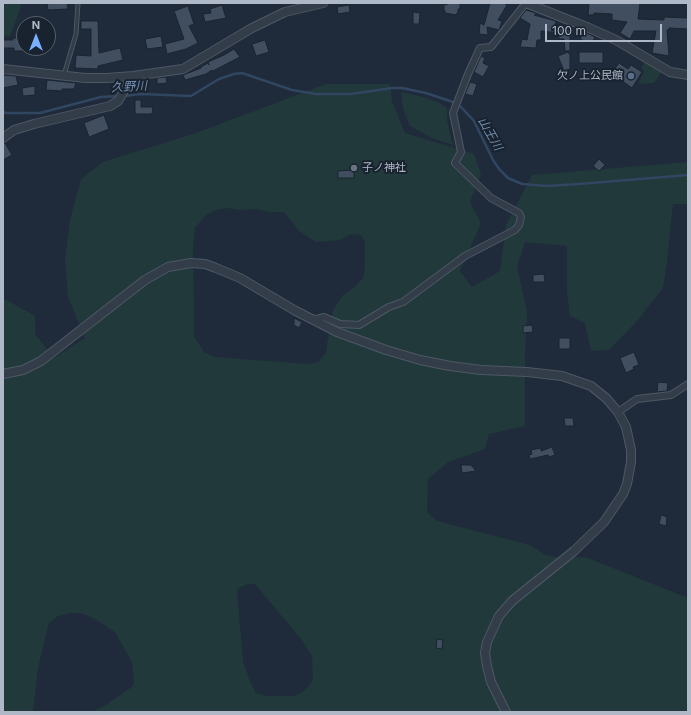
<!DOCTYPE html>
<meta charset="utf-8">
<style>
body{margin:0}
#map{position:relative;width:691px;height:715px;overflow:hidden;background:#1f2b3a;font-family:Inter,sans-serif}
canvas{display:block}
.frame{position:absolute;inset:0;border:4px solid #aeb8c7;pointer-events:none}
.north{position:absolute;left:16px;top:16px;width:40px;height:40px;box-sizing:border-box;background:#19222f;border:1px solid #555e6c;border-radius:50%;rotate:0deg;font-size:11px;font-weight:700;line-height:16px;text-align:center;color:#aeb8c7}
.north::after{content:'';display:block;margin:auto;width:14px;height:18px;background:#7ab0ff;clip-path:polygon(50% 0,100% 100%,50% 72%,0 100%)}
.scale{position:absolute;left:545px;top:24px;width:117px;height:18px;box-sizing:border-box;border:2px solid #aeb8c7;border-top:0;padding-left:5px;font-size:12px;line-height:14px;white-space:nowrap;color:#aeb8c7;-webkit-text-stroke:3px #19222f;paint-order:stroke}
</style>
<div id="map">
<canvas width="691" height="715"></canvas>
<div class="frame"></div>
<div class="north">N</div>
<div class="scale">100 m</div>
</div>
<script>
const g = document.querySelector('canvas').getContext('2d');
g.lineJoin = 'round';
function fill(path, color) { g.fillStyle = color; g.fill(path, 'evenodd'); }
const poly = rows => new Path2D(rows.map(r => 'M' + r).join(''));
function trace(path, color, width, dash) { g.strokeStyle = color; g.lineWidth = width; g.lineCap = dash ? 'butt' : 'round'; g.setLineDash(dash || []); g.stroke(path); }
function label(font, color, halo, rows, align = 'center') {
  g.font = font + ' Inter,"Noto Sans JP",sans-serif'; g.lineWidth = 4; g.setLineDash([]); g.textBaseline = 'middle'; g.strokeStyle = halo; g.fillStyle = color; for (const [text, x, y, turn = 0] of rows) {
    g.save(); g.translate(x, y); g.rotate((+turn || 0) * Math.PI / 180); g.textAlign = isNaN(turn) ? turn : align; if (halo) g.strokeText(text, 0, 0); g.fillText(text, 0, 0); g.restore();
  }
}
fill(poly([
 [3,3,21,3,20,10,10,36,3,36],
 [645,62,662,72,654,83,638,84,644,71,641,68],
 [326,84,390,84,392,101,405,133,474,154,481,174,470,202,481,223,460,271,472,287,500,271,506,225,532,175,688,162,688,204,673,204,667,262,663,288,637,321,609,350,591,351,585,323,570,316,567,291,567,246,525,242,517,266,527,312,525,356,525,426,489,434,485,449,448,462,428,479,427,512,437,521,530,545,545,555,560,558,585,557,688,598,688,712,91,712,106,705,133,686,134,680,132,662,115,632,93,618,81,613,71,613,58,616,49,623,38,668,33,712,3,712,3,298,35,316,35,334,54,358,85,338,68,297,65,259,70,220,81,179,103,162,196,133],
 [227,208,240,210,257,209,269,212,284,212,299,231,316,242,340,240,351,234,361,235,365,242,365,266,363,278,355,287,343,295,333,310,329,330,326,353,318,362,307,364,215,357,204,352,194,336,193,246,195,228,206,215,216,210],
 [248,584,255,584,259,589,302,640,312,656,313,679,309,686,302,692,295,696,266,696,256,693,250,681,243,662,237,591,240,587],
 [401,92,420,96,438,102,447,108,447,120,453,145,432,138,410,126,403,109]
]), '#21393b');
trace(poly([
 [124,96,141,94,191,96,219,79,234,74,242,73,292,90,316,94,351,94,392,88,402,88,426,93,456,103,462,108,474,121,493,160,499,169,508,178,522,184,547,186,579,184,688,175],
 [3,112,6,113,40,113,101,97,119,96]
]), '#304661', 2.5);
const building = poly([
 [47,3,67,3,68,9,48,10,47,3],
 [447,3,460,3,460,9,458,9,458,13,456,14,456,15,445,13,445,11,444,10,444,4,447,5,447,3],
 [490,3,504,3,507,5,498,20,502,21,499,30,487,27,488,35,479,34,480,23,484,25,490,3],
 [589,3,640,3,638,19,664,20,664,17,688,18,688,29,669,28,669,30,667,30,669,56,652,53,656,31,634,31,630,39,620,33,627,22,612,20,612,14,594,13,594,15,588,15,589,3],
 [222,5,226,18,205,22,203,14,211,13,210,9,222,5],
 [349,5,350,12,338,14,337,7,349,5],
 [188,6,194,24,189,26,198,43,186,49,167,54,165,44,184,39,174,11,188,6],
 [526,10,536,13,534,15,556,21,555,25,566,26,565,30,570,30,570,51,565,51,564,39,559,39,559,33,541,31,541,40,537,40,536,48,520,47,522,39,527,40,530,24,520,18,526,10],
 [413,12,420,13,419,24,413,24,413,12],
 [81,21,98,21,99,53,120,48,123,60,98,66,98,69,75,68,76,55,91,56,91,29,81,29,81,21],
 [583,31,595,37,593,41,586,42,580,39,583,31],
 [161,36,163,47,147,49,145,39,161,36],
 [13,38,23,38,23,51,14,51,14,48,3,48,3,40,13,40,13,38],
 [265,40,269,52,256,56,252,44,265,40],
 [234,49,240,57,213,71,212,70,206,74,185,80,183,75,201,68,201,67,208,63,209,65,208,62,224,55,234,49],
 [568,52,570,55,570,69,564,71,558,56,568,52],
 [579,52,603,52,603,63,579,63,579,52],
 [481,56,485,58,483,63,489,66,483,77,474,72,481,56],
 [619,63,628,69,631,65,642,72,632,88,621,80,623,77,614,70,619,63],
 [3,75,16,76,18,85,3,88,3,75],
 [166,77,167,83,157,84,157,78,166,77],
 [47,80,76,83,74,89,62,89,62,91,46,90,47,80],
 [470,82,477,84,473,96,465,94,470,82],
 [35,86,35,95,23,96,22,88,35,86],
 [135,100,141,100,141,107,153,107,152,114,135,114,135,100],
 [104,115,109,129,89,137,84,123,104,115],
 [3,143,5,143,12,155,3,160,3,143],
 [599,159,605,165,599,171,593,166,599,159],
 [354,170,354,178,338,178,338,171,354,170],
 [544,274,545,282,533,282,533,275,544,274],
 [294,318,302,322,299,328,294,325,294,318],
 [532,325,533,332,523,333,523,326,532,325],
 [559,338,570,338,570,349,559,349,559,338],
 [634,352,639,365,633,367,634,369,626,373,620,358,634,352],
 [658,382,668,383,667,391,657,392,658,382],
 [564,418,573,418,574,426,565,426,564,418],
 [552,447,555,455,549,457,548,455,530,459,529,455,532,454,531,450,541,448,541,451,552,447],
 [461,465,471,465,476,471,462,473,461,465],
 [661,515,667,517,666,526,659,524,661,515],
 [437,639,443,640,442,649,436,648,437,639]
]);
fill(building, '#404e60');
trace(building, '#1b2431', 1);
const service = poly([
 [64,75,76,34,78,3]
]);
const minor = poly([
 [312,320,324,317,340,324,359,325,389,307,403,302,465,256,515,230,519,225,521,217,519,213,491,198,455,163,461,152,453,113,468,74,480,48,491,47,526,3],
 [618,412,637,399,671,395,688,384]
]);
const tertiary = poly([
 [526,3,589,28,616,40,670,72,688,75],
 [3,69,85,78,107,78,133,76,183,69,252,28,285,12,323,3],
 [3,138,14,130,34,124,110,106,118,101,133,76],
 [3,374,23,370,41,361,145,280,168,267,191,263,205,264,216,268,240,278,294,310,337,332,386,350,420,360,450,366,481,370,527,372,562,376,591,386,606,398,618,412,626,427,631,450,631,462,627,484,623,494,604,522,574,551,512,601,499,616,487,642,485,653,487,666,491,682,506,712]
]);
trace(service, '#4e5865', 5);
trace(minor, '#4e5865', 8);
trace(tertiary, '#4e5865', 10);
trace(service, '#333d4a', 3);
trace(minor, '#333d4a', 6);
trace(tertiary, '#333d4a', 8);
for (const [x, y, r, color] of [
 [631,76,4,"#5c6f8a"],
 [354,168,4,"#6b7280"]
]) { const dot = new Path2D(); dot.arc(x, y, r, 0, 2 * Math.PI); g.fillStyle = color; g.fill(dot); trace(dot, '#19222f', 1.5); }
label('11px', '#aeb8c7', '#19222f', [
 ["欠ノ上公民館",623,76],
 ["子ノ神社",362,168,"left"]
], 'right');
label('italic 12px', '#748fb2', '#19222f', [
 ["久野川",129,87,-3],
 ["山王川",490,134,60]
]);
</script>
